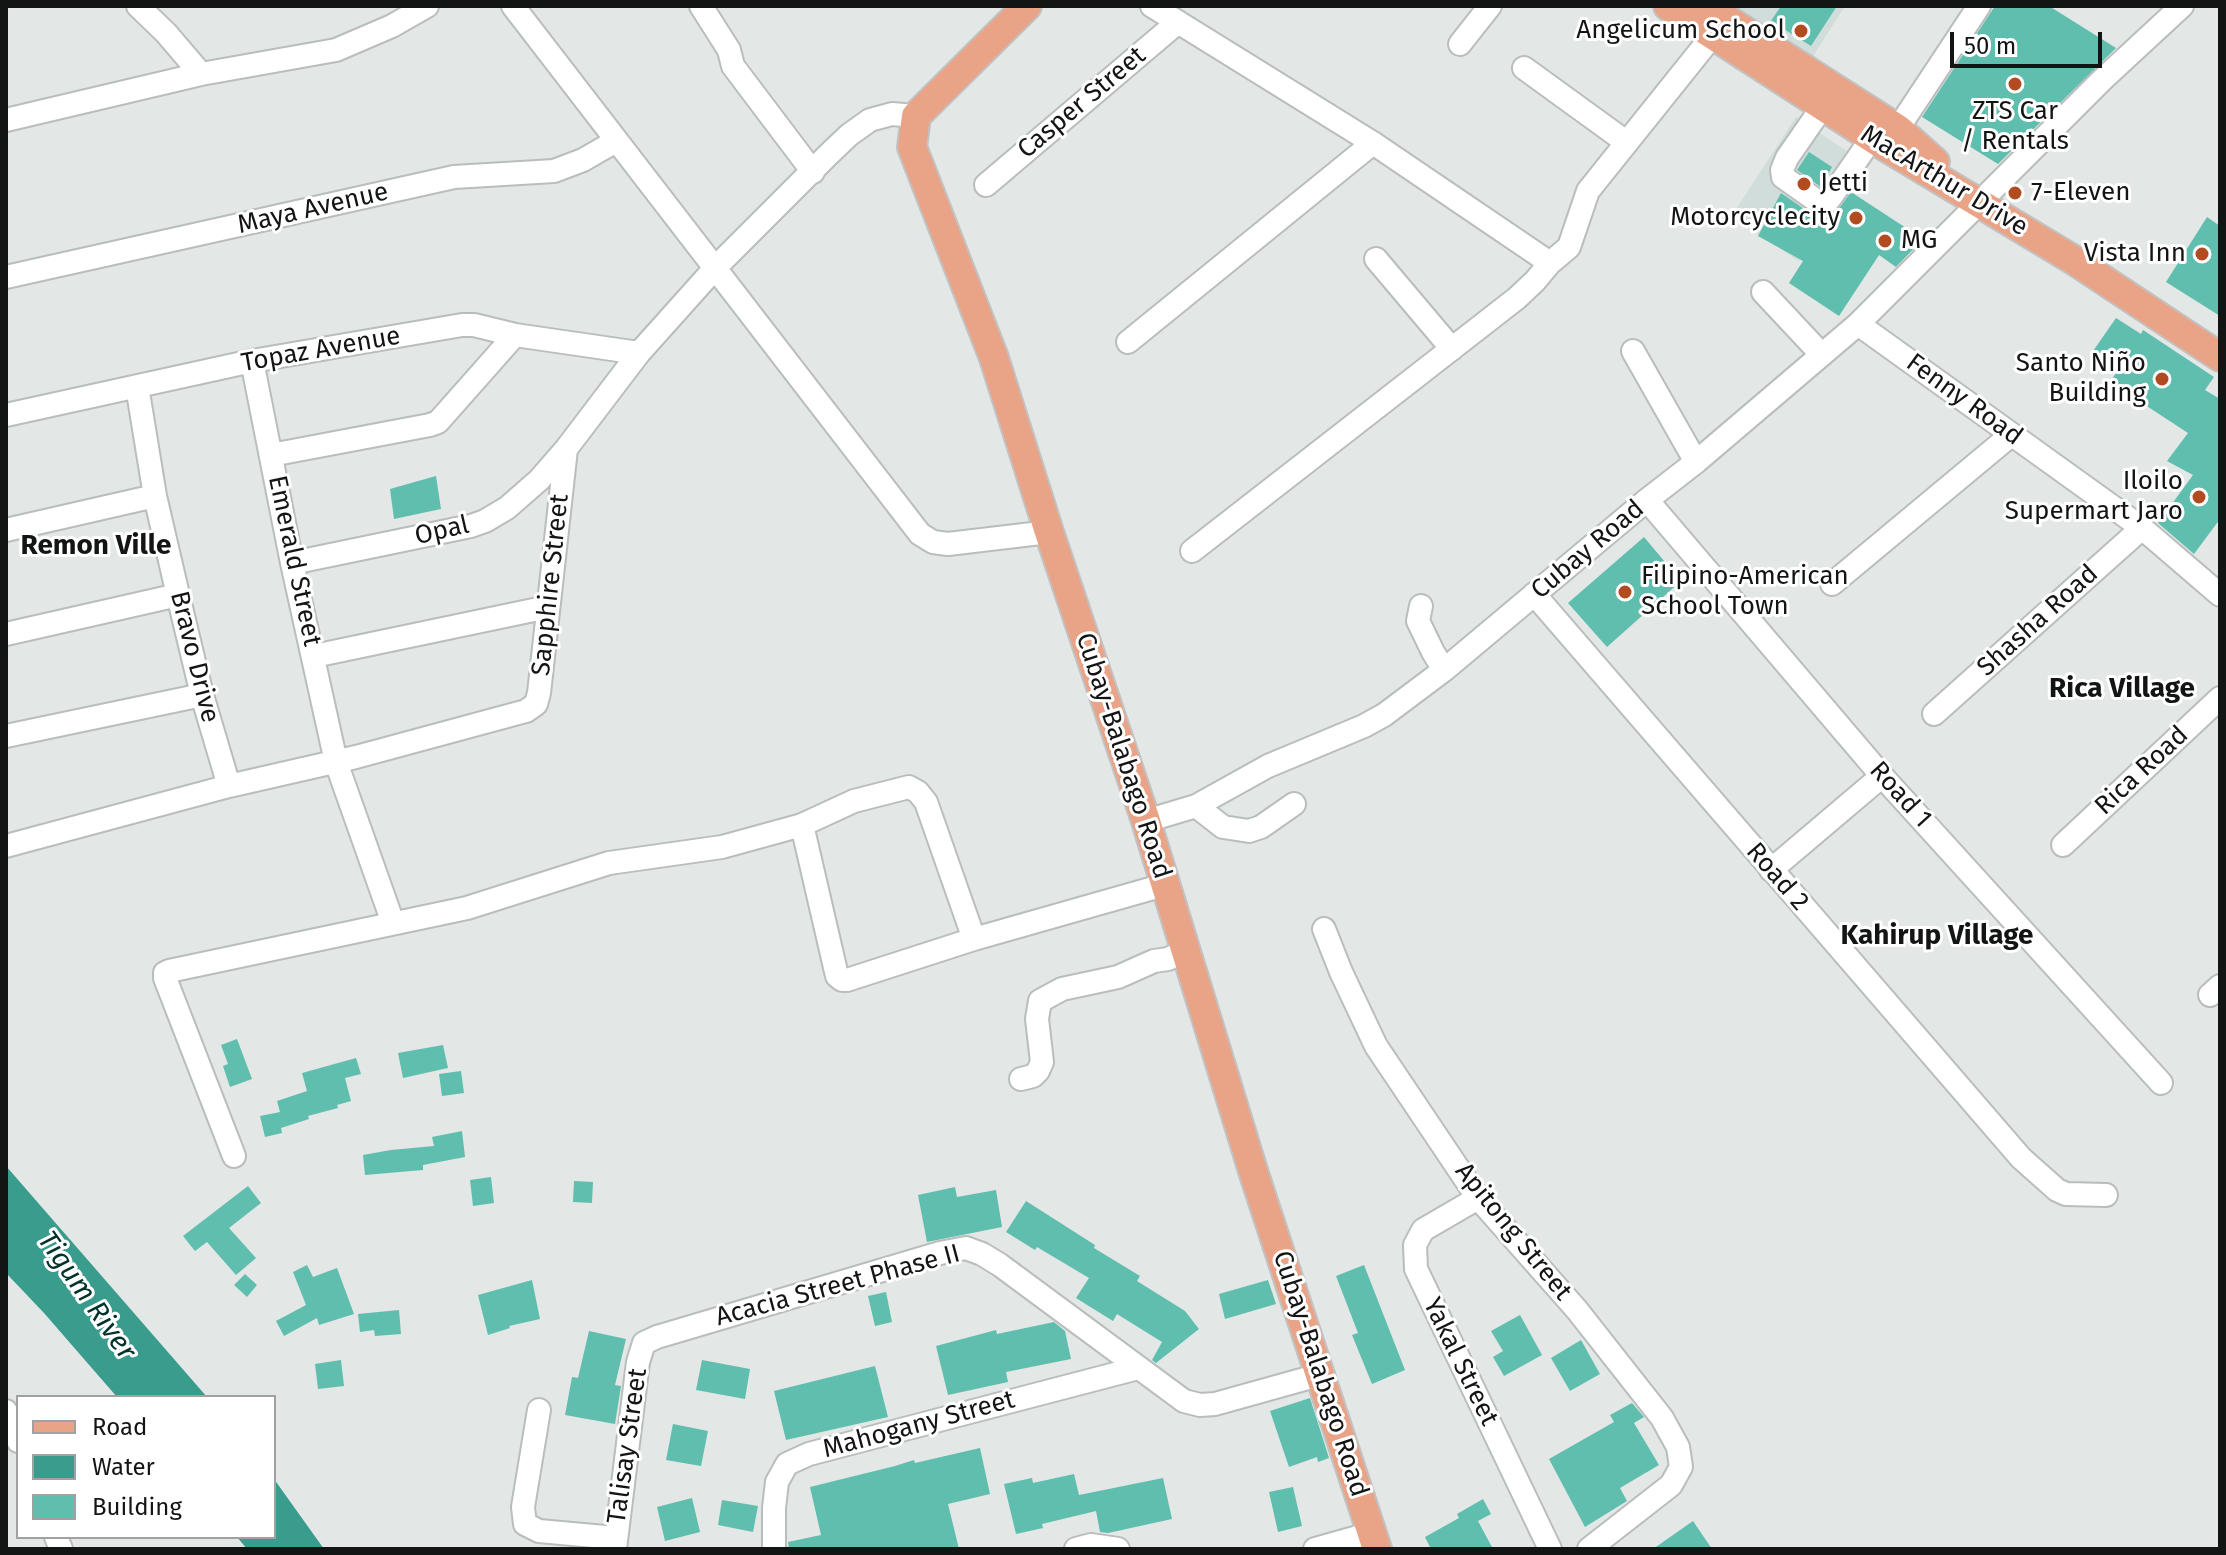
<!DOCTYPE html>
<meta charset="utf-8">
<style>
body{margin:0}
#map{position:relative;width:2226px;height:1555px;overflow:hidden;background:#e3e7e6;font-family:"Fira Sans",sans-serif}
canvas{display:block}
.frame{position:absolute;inset:0;border:8px solid #131514;pointer-events:none}
.legend{position:absolute;left:16px;top:1395px;width:260px;height:144px;box-sizing:border-box;background:#fff;border:2px solid #a1a1a1;margin:0;padding:10px 14px;list-style:none;font-size:24px;color:#131514}
.legend li{display:flex;align-items:center;gap:16px;height:40px}
.legend b{width:40px;border:2px solid #a1a1a1}
.scale{position:absolute;left:1950px;top:32px;width:152px;height:36px;box-sizing:border-box;border:4px solid #131514;border-top:0;padding-left:10px;font-size:24px;line-height:28px;white-space:nowrap;color:#131514;-webkit-text-stroke:6px #fff;paint-order:stroke}
</style>
<div id="map">
<canvas width="2226" height="1555"></canvas>
<div class="frame"></div>
<ul class="legend">
<li><b style="height:10px;background:#e9a488"></b>Road</li>
<li><b style="height:22px;background:#399c8c"></b>Water</li>
<li><b style="height:22px;background:#5fbead"></b>Building</li>
</ul>
<div class="scale">50 m</div>
</div>
<script>
const g = document.querySelector('canvas').getContext('2d');
g.lineJoin = 'round';
function fill(path, color) { g.fillStyle = color; g.fill(path, 'evenodd'); }
const poly = rows => new Path2D(rows.map(r => 'M' + r).join(''));
function trace(path, color, width, dash) { g.strokeStyle = color; g.lineWidth = width; g.lineCap = dash ? 'butt' : 'round'; g.setLineDash(dash || []); g.stroke(path); }
function label(font, color, halo, rows, align = 'center') {
  g.font = font + ' "Fira Sans",sans-serif'; g.lineWidth = 6; g.setLineDash([]); g.textBaseline = 'middle'; g.strokeStyle = halo; g.fillStyle = color; for (const [text, x, y, turn = 0] of rows) {
    g.save(); g.translate(x, y); g.rotate((+turn || 0) * Math.PI / 180); g.textAlign = isNaN(turn) ? turn : align; if (halo) g.strokeText(text, 0, 0); g.fillText(text, 0, 0); g.restore();
  }
}
fill(poly([
 [1735,6,1845,6,1813,56],
 [1796,117,1863,162,1799,261,1731,217]
]), '#d1ddda');
fill(poly([
 [6,1166,207,1397,117,1397,44,1313,6,1273],
 [274,1479,324,1549,247,1549,237,1537,274,1537]
]), '#399c8c');
fill(poly([
 [1781,6,1837,6,1811,46,1771,21],
 [1995,6,2049,6,2116,48,1998,164,1922,117],
 [1809,152,1832,167,1821,187,1797,170],
 [1851,192,1923,239,1896,267,1879,255,1839,316,1789,283,1803,261,1758,236,1781,193,1810,213,1826,216,1837,211],
 [2207,217,2220,226,2220,316,2166,282],
 [2116,318,2141,334,2143,330,2214,377,2205,390,2220,399,2220,519,2194,554,2158,523,2193,475,2167,461,2188,433,2110,382,2118,370,2091,354],
 [436,476,441,509,394,519,390,489],
 [1644,537,1681,581,1607,647,1568,603],
 [237,1039,252,1079,230,1087,223,1066,228,1064,221,1045],
 [443,1045,448,1068,403,1078,398,1053],
 [356,1058,361,1074,345,1078,351,1101,337,1105,338,1108,308,1116,309,1119,281,1128,282,1133,265,1137,260,1116,280,1112,277,1101,307,1091,302,1073],
 [461,1071,464,1093,442,1096,439,1074],
 [462,1131,465,1157,423,1165,423,1170,365,1175,363,1155,391,1150,434,1146,432,1137],
 [491,1177,494,1203,473,1206,470,1180],
 [574,1181,593,1182,592,1203,573,1202],
 [248,1186,261,1203,229,1228,256,1258,236,1275,207,1242,195,1251,183,1236],
 [955,1187,957,1197,996,1190,1002,1227,927,1242,918,1195],
 [1026,1201,1095,1245,1094,1248,1140,1276,1137,1281,1185,1311,1199,1329,1156,1363,1152,1360,1162,1342,1117,1314,1113,1321,1076,1298,1089,1278,1037,1247,1035,1250,1006,1232],
 [307,1265,313,1277,337,1268,354,1314,319,1325,317,1318,284,1336,276,1321,306,1305,293,1272],
 [1364,1265,1405,1370,1372,1384,1352,1335,1358,1333,1336,1276],
 [245,1274,257,1285,247,1297,234,1285],
 [532,1280,540,1319,509,1326,510,1328,488,1335,478,1295],
 [1268,1280,1276,1304,1225,1319,1219,1294],
 [886,1292,892,1322,875,1326,868,1296],
 [399,1310,401,1334,375,1336,374,1330,360,1332,358,1314],
 [1520,1315,1542,1355,1504,1376,1493,1357,1503,1351,1491,1331],
 [1054,1322,1065,1331,1071,1359,1006,1372,1008,1382,948,1395,936,1346,996,1330,997,1334],
 [589,1331,626,1339,615,1385,621,1386,615,1424,565,1415,572,1377,578,1378],
 [1581,1340,1600,1374,1570,1391,1551,1358],
 [341,1360,344,1386,318,1389,315,1364],
 [702,1360,750,1369,745,1399,696,1390],
 [875,1366,888,1417,786,1440,774,1391],
 [1310,1398,1329,1458,1318,1462,1317,1457,1289,1467,1270,1411],
 [1632,1403,1644,1417,1634,1423,1659,1465,1620,1488,1627,1501,1585,1527,1549,1459,1614,1422,1610,1415],
 [673,1424,708,1431,701,1466,666,1460],
 [980,1448,990,1494,948,1504,959,1549,789,1549,788,1542,821,1535,810,1487,895,1466,914,1460,915,1463],
 [1074,1474,1079,1495,1163,1478,1172,1519,1108,1533,1100,1532,1096,1511,1042,1524,1043,1528,1016,1534,1004,1484,1032,1478,1033,1483],
 [1293,1487,1302,1526,1278,1532,1269,1492],
 [692,1498,700,1532,665,1541,657,1507],
 [1483,1499,1491,1514,1478,1521,1493,1549,1431,1549,1425,1537,1459,1518,1457,1514],
 [722,1500,758,1506,753,1532,718,1525],
 [1693,1521,1712,1549,1653,1549]
]), '#5fbead');
const minor = poly([
 [138,6,166,33,201,74],
 [513,6,920,534,933,542,948,544,1049,532],
 [701,6,729,50,733,66,813,172],
 [1152,6,1373,143,1550,263,1569,247,1588,191,1713,35],
 [1460,44,1490,6],
 [1524,68,1626,142],
 [1823,106,1787,158,1782,170,1783,177,1817,201,1827,202,1831,197,1872,138],
 [6,120,201,74,336,50,392,26,427,6],
 [1889,142,1979,6],
 [986,185,1178,22],
 [1376,259,1452,349],
 [6,277,454,177,554,171,583,160,616,141],
 [1763,292,1822,355],
 [1858,324,2142,528,2220,595],
 [1128,342,1373,143],
 [1633,351,1696,462],
 [252,361,292,563,336,762,393,923],
 [137,386,155,496,178,595,202,695,229,786],
 [6,415,252,361,462,325,474,325,515,335,639,353],
 [271,455,430,425,438,422,515,335],
 [1647,500,1882,776,2161,1083],
 [6,530,155,496],
 [1192,551,1517,298,1535,281,1550,263],
 [292,563,471,526,485,521,507,508,539,480,566,449,639,353,716,267,829,154,849,135,870,120,892,114,916,116],
 [1832,584,2011,435],
 [1534,594,2021,1158,2057,1190,2066,1194,2106,1195],
 [1421,606,1418,621,1433,652,1444,670],
 [6,634,178,595],
 [314,656,548,607],
 [1934,714,2142,528],
 [6,736,202,695],
 [1196,806,1223,827,1249,831,1261,827,1294,804],
 [1146,821,1196,806,1268,766,1364,726,1384,715,1444,670,1647,500,1696,462,1858,324,2102,80,2182,6],
 [802,825,837,976,842,980,847,980,974,939,1164,885],
 [2063,845,2220,698],
 [6,846,229,786,356,757,526,711,536,704,539,693,566,449],
 [1771,870,1882,776],
 [1324,929,1341,972,1376,1046,1478,1198,1577,1310,1662,1418,1678,1447,1681,1467,1671,1485,1589,1549],
 [2210,995,2220,986],
 [1021,1079,1033,1076,1038,1071,1042,1062,1037,1019,1040,1001,1062,989,1118,977,1154,961,1168,959,1187,950],
 [234,1156,165,978,165,973,169,971,467,908,609,863,722,847,802,825,854,801,909,787,918,792,926,802,974,939],
 [1478,1198,1423,1230,1415,1245,1416,1269,1550,1549],
 [539,1410,523,1507,525,1524,539,1531,616,1538],
 [6,1411,18,1441],
 [56,1537,61,1549],
 [615,1549,638,1362,644,1343,657,1337,940,1253,966,1248,982,1254,1000,1265,1184,1401,1200,1405,1215,1404,1319,1375],
 [774,1549,774,1508,777,1482,787,1464,809,1454,1138,1368],
 [1076,1549,1091,1545,1118,1549],
 [1315,1549,1372,1533]
]);
const major = poly([
 [1027,6,916,116,912,147,994,358,1049,532,1146,821,1254,1174,1377,1549],
 [1668,6,1886,147,2072,259,2220,357],
 [1706,6,1898,129,1935,162]
]);
trace(minor, '#b9bdbc', 26);
trace(major, '#c2c2c2', 32);
trace(minor, '#fff', 22);
trace(major, '#e9a488', 28);
for (const [x, y, r, color] of [
 [1801,31,8,"#b24c20"],
 [2015,84,8,"#b24c20"],
 [1804,184,8,"#b24c20"],
 [2015,193,8,"#b24c20"],
 [1856,218,8,"#b24c20"],
 [1885,241,8,"#b24c20"],
 [2202,254,8,"#b24c20"],
 [2162,379,8,"#b24c20"],
 [2199,497,8,"#b24c20"],
 [1625,592,8,"#b24c20"]
]) { const dot = new Path2D(); dot.arc(x, y, r, 0, 2 * Math.PI); g.fillStyle = color; g.fill(dot); trace(dot, '#fff', 3); }
label('26px', '#131514', '#fff', [
 ["Angelicum School",1785,31],
 ["ZTS Car",2015,112,"center"],
 ["/ Rentals",2015,142,"center"],
 ["Jetti",1820,184,"left"],
 ["7-Eleven",2031,193,"left"],
 ["Motorcyclecity",1840,218],
 ["MG",1901,241,"left"],
 ["Vista Inn",2186,254],
 ["Santo Niño",2146,364],
 ["Building",2146,394],
 ["Iloilo",2183,482],
 ["Supermart Jaro",2183,512],
 ["Filipino-American",1641,577,"left"],
 ["School Town",1641,607,"left"]
], 'right');
label('26px', '#131514', '#fff', [
 ["Casper Street",1082,103,-40],
 ["MacArthur Drive",1944,181,31],
 ["Maya Avenue",313,209,-13],
 ["Topaz Avenue",321,350,-10],
 ["Fenny Road",1964,400,36],
 ["Opal",442,531,-13],
 ["Cubay Road",1588,550,-40],
 ["Emerald Street",294,561,78],
 ["Sapphire Street",551,585,-84],
 ["Shasha Road",2038,621,-42],
 ["Bravo Drive",194,657,76],
 ["Cubay-Balabago Road",1123,756,72],
 ["Rica Road",2142,771,-43],
 ["Road 1",1900,795,48],
 ["Road 2",1777,877,49],
 ["Apitong Street",1513,1232,51],
 ["Acacia Street Phase II",838,1286,-15],
 ["Yakal Street",1460,1362,64],
 ["Cubay-Balabago Road",1320,1374,72],
 ["Mahogany Street",919,1425,-15],
 ["Talisay Street",628,1446,-82]
]);
label('bold 28px', '#131514', '#fff', [
 ["Remon Ville",96,546],
 ["Rica Village",2122,689],
 ["Kahirup Village",1937,936]
]);
label('italic 28px', '#03322b', '#fff', [
 ["Tigum River",86,1296,55]
]);
</script>
